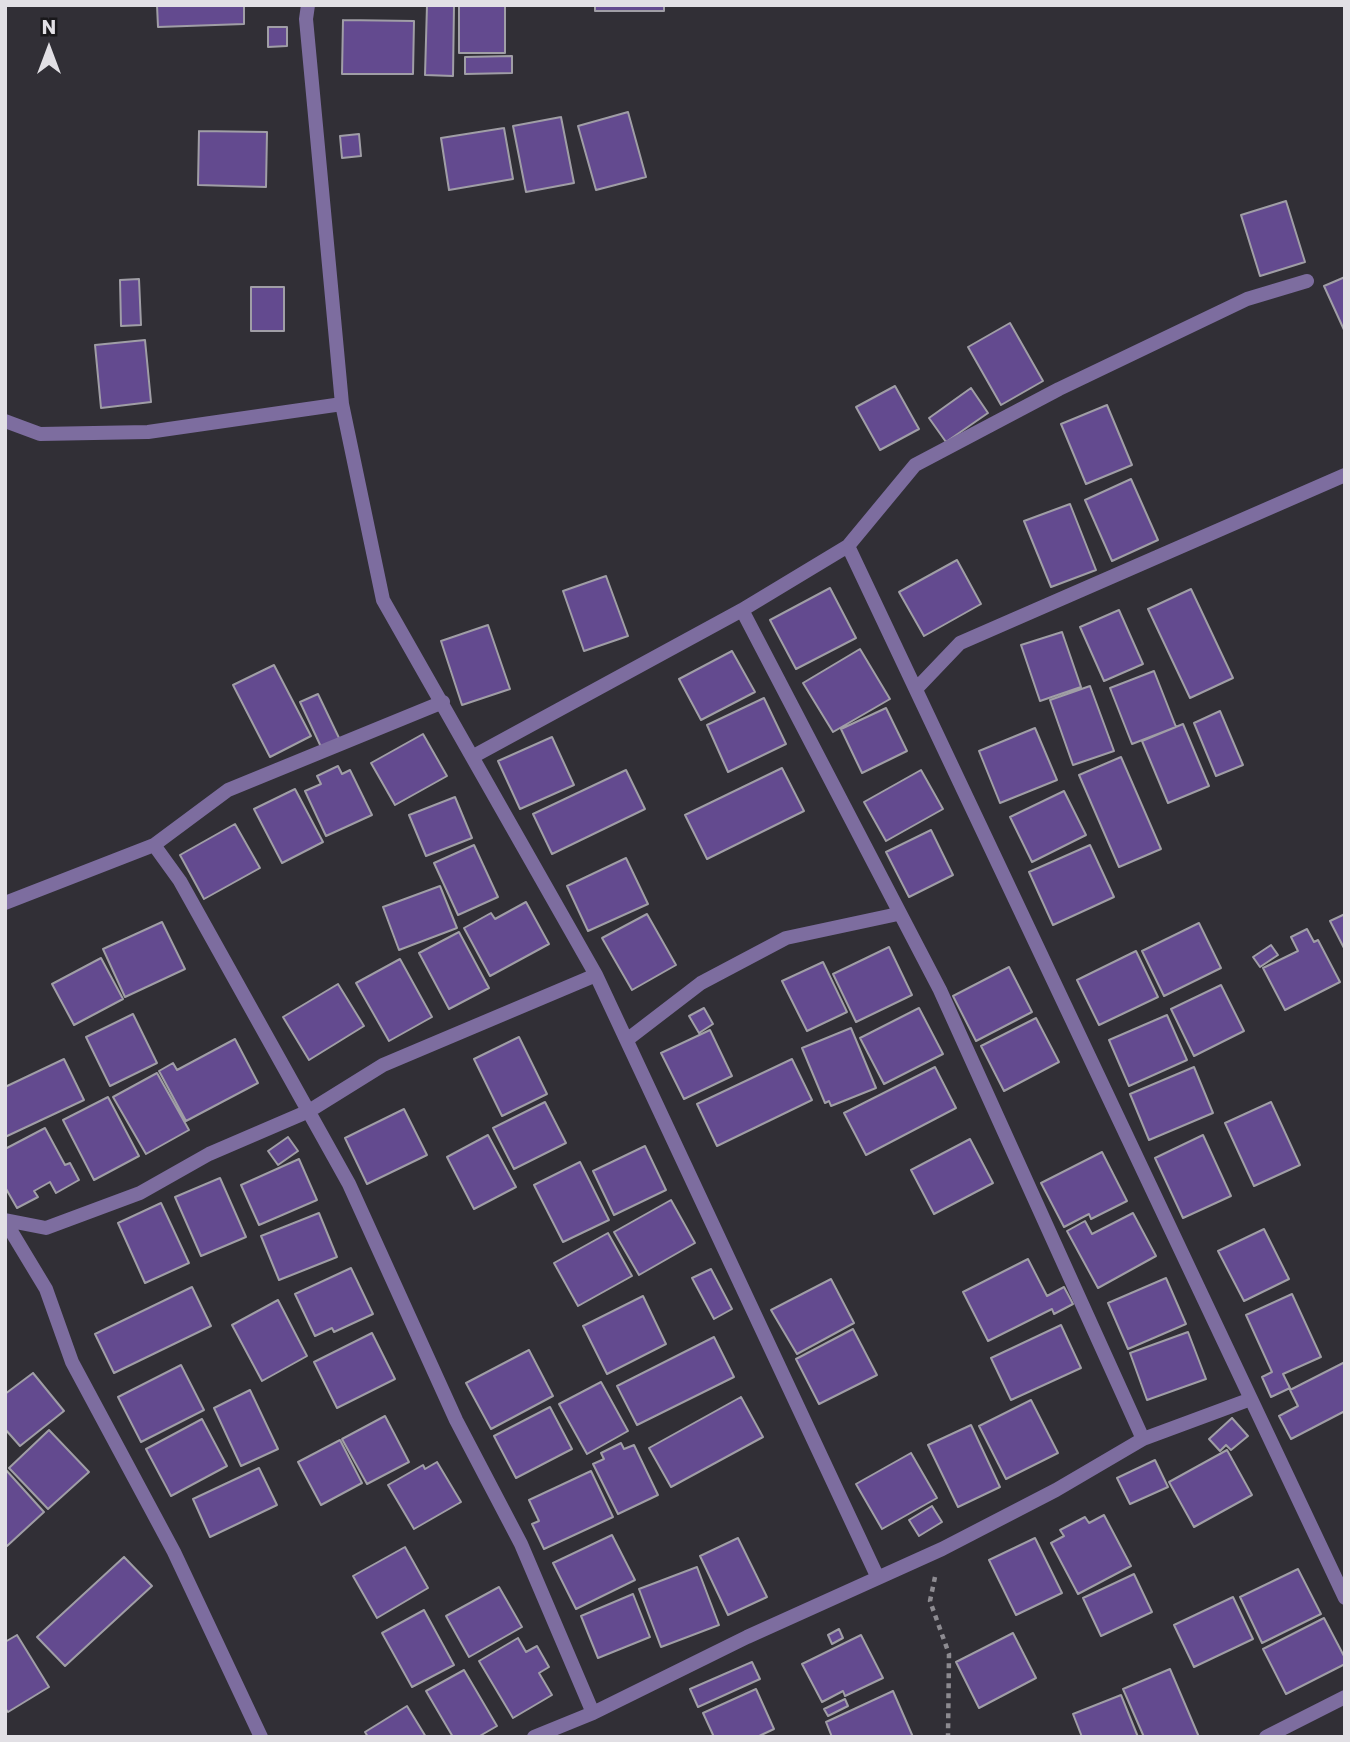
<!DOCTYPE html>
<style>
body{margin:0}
#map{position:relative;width:1350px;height:1742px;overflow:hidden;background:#312f36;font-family:Poppins,sans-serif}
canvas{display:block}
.frame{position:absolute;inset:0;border:7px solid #e2e0e5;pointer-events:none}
.north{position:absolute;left:14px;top:14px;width:70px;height:70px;-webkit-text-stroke:5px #19181b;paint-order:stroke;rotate:0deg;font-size:19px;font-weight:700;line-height:28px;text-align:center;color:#e2e0e5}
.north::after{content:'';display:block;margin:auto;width:24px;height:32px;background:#e2e0e5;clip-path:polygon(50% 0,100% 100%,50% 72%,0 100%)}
</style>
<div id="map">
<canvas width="1350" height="1742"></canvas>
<div class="frame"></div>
<div class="north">N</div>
</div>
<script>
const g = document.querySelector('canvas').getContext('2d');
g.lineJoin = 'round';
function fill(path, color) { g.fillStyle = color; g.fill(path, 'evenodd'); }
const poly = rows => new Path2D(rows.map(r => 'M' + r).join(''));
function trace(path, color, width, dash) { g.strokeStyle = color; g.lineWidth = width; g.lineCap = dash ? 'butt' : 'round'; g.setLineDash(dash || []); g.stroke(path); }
const building = poly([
 [157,5,244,5,244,24,158,27,157,5],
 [427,5,454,5,453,76,425,75,427,5],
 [459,5,505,5,505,53,459,53,459,5],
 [595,5,664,5,664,11,595,11,595,5],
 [343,20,414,21,413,74,342,74,343,20],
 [268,27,287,27,287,46,268,47,268,27],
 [512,56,512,73,465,74,465,57,512,56],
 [628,112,646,177,596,190,578,126,628,112],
 [561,117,574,183,526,192,513,126,561,117],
 [504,128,513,179,449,190,441,138,504,128],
 [199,131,267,132,266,187,198,185,199,131],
 [359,134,361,156,342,158,340,136,359,134],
 [1286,201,1305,262,1260,276,1241,215,1286,201],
 [1345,277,1345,332,1324,286,1345,277],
 [139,279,141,325,121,326,120,280,139,279],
 [251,287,284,287,284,331,251,331,251,287],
 [1010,323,1043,381,1001,405,968,347,1010,323],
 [145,340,151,402,101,408,95,345,145,340],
 [895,386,919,429,880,450,856,407,895,386],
 [971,388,988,413,946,442,929,418,971,388],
 [1107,405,1132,465,1086,484,1061,424,1107,405],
 [1131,479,1158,540,1112,561,1085,500,1131,479],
 [1070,504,1096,570,1051,587,1024,521,1070,504],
 [957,560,981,604,924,636,899,592,957,560],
 [606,576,628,636,584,651,563,591,606,576],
 [830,588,856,638,796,669,770,620,830,588],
 [1191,589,1233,678,1190,698,1148,609,1191,589],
 [1119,610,1143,664,1104,681,1080,627,1119,610],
 [488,625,510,689,462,705,441,641,488,625],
 [1062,632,1081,687,1040,701,1021,645,1062,632],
 [860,649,890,699,833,732,803,683,860,649],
 [732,651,755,692,701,720,679,679,732,651],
 [274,665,311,736,270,757,233,685,274,665],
 [1154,671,1176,727,1132,744,1110,688,1154,671],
 [1090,686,1114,751,1073,765,1050,700,1090,686],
 [318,694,340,740,322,749,300,702,318,694],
 [764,698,786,744,728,772,707,725,764,698],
 [886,708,907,751,862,773,841,729,886,708],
 [1220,711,1243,765,1216,776,1194,723,1220,711],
 [1183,724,1209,786,1168,803,1142,741,1183,724],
 [1035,728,1057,780,1000,803,979,751,1035,728],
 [423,734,447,776,395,805,371,763,423,734],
 [552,737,574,785,520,809,498,761,552,737],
 [1121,757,1161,849,1119,867,1079,775,1121,757],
 [338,766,342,774,350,770,372,815,326,836,305,791,321,784,317,776,338,766],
 [782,768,804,811,707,859,685,815,782,768],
 [626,770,645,809,552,854,533,814,626,770],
 [921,770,943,809,886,841,864,802,921,770],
 [295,789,323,842,282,863,254,809,295,789],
 [1064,791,1086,835,1032,862,1010,817,1064,791],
 [455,797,472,838,426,856,409,815,455,797],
 [235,824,260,868,204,899,180,855,235,824],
 [931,830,953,875,909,897,886,852,931,830],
 [474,845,498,897,458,915,434,863,474,845],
 [1090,845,1114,897,1053,925,1029,872,1090,845],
 [626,858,648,904,588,931,567,886,626,858],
 [440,886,457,928,399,950,383,907,440,886],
 [526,902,549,944,490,976,464,928,491,913,495,919,526,902],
 [647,914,676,965,632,990,602,938,647,914],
 [1345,914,1345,950,1330,921,1345,914],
 [162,922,185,969,125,997,103,949,162,922],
 [1199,923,1221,968,1164,996,1142,951,1199,923],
 [1307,929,1314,942,1318,940,1340,982,1285,1010,1263,968,1298,951,1291,937,1307,929],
 [459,932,489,988,449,1009,419,953,459,932],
 [1271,945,1278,955,1260,967,1253,957,1271,945],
 [889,947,912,995,856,1022,833,974,889,947],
 [1136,951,1158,997,1099,1025,1077,980,1136,951],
 [101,958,123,999,74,1025,52,984,101,958],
 [400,959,432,1017,389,1041,356,983,400,959],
 [823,962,847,1012,807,1031,782,981,823,962],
 [1009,967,1032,1012,976,1041,953,996,1009,967],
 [338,984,364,1026,309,1060,283,1017,338,984],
 [1221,985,1244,1031,1194,1056,1171,1009,1221,985],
 [704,1008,713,1024,699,1033,689,1016,704,1008],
 [919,1008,943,1054,884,1084,860,1038,919,1008],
 [133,1014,157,1063,110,1086,86,1037,133,1014],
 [1167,1015,1187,1060,1129,1086,1109,1040,1167,1015],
 [1036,1018,1059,1062,1004,1091,981,1046,1036,1018],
 [851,1028,876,1088,831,1106,829,1101,825,1103,802,1048,851,1028],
 [710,1030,732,1076,684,1099,661,1053,710,1030],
 [519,1037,547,1094,502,1116,474,1059,519,1037],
 [235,1039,258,1083,186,1121,159,1071,173,1063,177,1070,235,1039],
 [64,1059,84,1100,5,1137,5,1087,64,1059],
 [792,1059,812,1100,717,1146,697,1104,792,1059],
 [935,1067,956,1108,866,1155,844,1113,935,1067],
 [1194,1067,1213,1113,1149,1140,1130,1094,1194,1067],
 [157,1073,189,1130,146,1154,113,1097,157,1073],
 [108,1097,139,1156,94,1180,63,1120,108,1097],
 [545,1102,566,1143,514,1169,493,1128,545,1102],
 [1271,1102,1300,1165,1254,1186,1225,1123,1271,1102],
 [404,1109,427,1155,367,1184,345,1138,404,1109],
 [45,1128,65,1165,70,1163,79,1180,56,1193,50,1182,34,1191,38,1197,17,1208,5,1187,5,1149,45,1128],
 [488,1135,516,1187,474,1209,447,1157,488,1135],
 [1203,1135,1231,1196,1183,1218,1155,1158,1203,1135],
 [288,1137,298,1151,278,1165,268,1151,288,1137],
 [970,1139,993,1183,934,1214,911,1170,970,1139],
 [645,1146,666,1190,614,1215,593,1171,645,1146],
 [1102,1152,1127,1201,1091,1219,1089,1214,1064,1227,1041,1183,1102,1152],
 [299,1159,317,1200,259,1225,241,1185,299,1159],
 [580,1162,609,1220,563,1242,534,1185,580,1162],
 [220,1178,246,1237,201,1256,175,1197,220,1178],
 [671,1200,695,1243,639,1275,614,1232,671,1200],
 [161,1203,189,1263,145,1283,118,1223,161,1203],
 [319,1213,337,1257,279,1280,261,1236,319,1213],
 [1133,1213,1156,1256,1098,1288,1067,1231,1085,1221,1092,1234,1133,1213],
 [1264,1229,1289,1279,1244,1301,1218,1251,1264,1229],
 [608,1233,632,1276,578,1306,554,1263,608,1233],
 [1028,1259,1047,1296,1064,1287,1073,1304,1054,1314,1052,1309,988,1341,963,1292,1028,1259],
 [351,1268,373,1314,334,1332,332,1328,315,1336,295,1294,351,1268],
 [711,1269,732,1309,714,1319,692,1278,711,1269],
 [1166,1278,1186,1324,1128,1349,1108,1303,1166,1278],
 [831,1279,854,1323,797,1354,771,1310,831,1279],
 [192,1287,211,1326,114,1373,95,1334,192,1287],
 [1292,1294,1321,1357,1283,1374,1290,1388,1271,1397,1262,1377,1272,1372,1246,1315,1292,1294],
 [643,1296,666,1344,607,1374,583,1326,643,1296],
 [278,1300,307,1356,262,1381,232,1325,278,1300],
 [1061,1325,1081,1368,1011,1400,991,1358,1061,1325],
 [853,1329,877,1375,819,1404,796,1359,853,1329],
 [1188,1332,1206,1379,1147,1400,1130,1353,1188,1332],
 [372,1333,395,1379,337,1408,314,1362,372,1333],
 [714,1337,734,1377,637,1425,617,1386,714,1337],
 [529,1350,553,1396,491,1429,466,1383,529,1350],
 [1345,1362,1345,1411,1291,1439,1279,1416,1298,1406,1290,1390,1345,1362],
 [181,1365,204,1410,141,1442,118,1397,181,1365],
 [33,1373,64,1411,20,1446,5,1429,5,1394,33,1373],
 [601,1382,628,1431,587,1454,559,1404,601,1382],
 [250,1390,278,1449,241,1466,214,1408,250,1390],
 [741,1397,763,1437,671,1487,649,1448,741,1397],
 [1031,1400,1058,1453,1006,1479,979,1426,1031,1400],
 [550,1407,572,1449,516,1478,494,1436,550,1407],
 [385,1416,409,1462,367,1484,342,1439,385,1416],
 [1232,1418,1248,1436,1231,1450,1226,1445,1220,1451,1209,1439,1232,1418],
 [202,1419,227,1466,171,1496,146,1449,202,1419],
 [971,1425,1000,1487,958,1507,928,1445,971,1425],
 [49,1430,89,1472,48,1509,9,1468,49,1430],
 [340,1440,362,1483,321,1505,298,1462,340,1440],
 [621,1443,624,1449,634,1445,658,1495,618,1514,593,1464,604,1459,601,1453,621,1443],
 [1227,1450,1252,1495,1194,1527,1169,1482,1227,1450],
 [911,1453,937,1498,882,1529,856,1484,911,1453],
 [1155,1460,1168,1487,1130,1504,1117,1478,1155,1460],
 [437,1462,461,1502,414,1529,388,1485,423,1465,425,1469,437,1462],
 [259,1468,277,1505,210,1537,193,1499,259,1468],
 [6,1470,44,1512,7,1546,5,1544,6,1470],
 [591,1471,613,1517,544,1549,532,1524,539,1521,529,1500,591,1471],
 [932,1506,942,1522,919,1536,909,1520,932,1506],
 [1104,1515,1131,1566,1078,1594,1051,1543,1064,1536,1060,1530,1085,1517,1089,1523,1104,1515],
 [612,1535,635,1580,576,1609,553,1563,612,1535],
 [738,1538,767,1597,728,1615,700,1556,738,1538],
 [1035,1538,1062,1593,1016,1615,989,1560,1035,1538],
 [405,1547,428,1588,377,1618,353,1576,405,1547],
 [124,1557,152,1586,65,1666,37,1637,124,1557],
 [697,1567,719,1625,661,1647,639,1589,697,1567],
 [1298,1569,1321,1614,1262,1643,1240,1597,1298,1569],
 [1134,1574,1152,1612,1101,1636,1083,1598,1134,1574],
 [499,1587,522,1627,469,1657,446,1616,499,1587],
 [633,1594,650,1637,598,1658,581,1616,633,1594],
 [1233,1597,1253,1639,1194,1667,1174,1625,1233,1597],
 [424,1610,454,1665,412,1687,382,1633,424,1610],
 [1324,1618,1345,1658,1345,1664,1286,1694,1263,1649,1324,1618],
 [839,1629,843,1638,832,1644,828,1635,839,1629],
 [1013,1633,1036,1678,979,1708,956,1662,1013,1633],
 [17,1635,49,1687,8,1712,5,1708,5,1642,17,1635],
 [861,1635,883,1678,845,1696,843,1691,822,1702,802,1664,861,1635],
 [518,1638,526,1652,537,1646,549,1667,539,1673,552,1695,513,1718,479,1661,518,1638],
 [752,1662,760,1679,698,1707,690,1689,752,1662],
 [1170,1669,1199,1737,1144,1737,1123,1689,1170,1669],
 [464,1670,497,1726,478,1737,453,1737,426,1691,464,1670],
 [756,1689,774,1729,757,1737,714,1737,703,1713,756,1689],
 [893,1691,913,1737,832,1737,826,1722,893,1691],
 [1121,1695,1138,1737,1082,1737,1073,1714,1121,1695],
 [845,1699,848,1706,828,1716,824,1709,845,1699],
 [407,1706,426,1737,368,1737,365,1732,407,1706]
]);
fill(building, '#634a8f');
trace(building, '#a09ea6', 2);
trace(poly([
 [935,1577,930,1601,949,1654,948,1737]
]), '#8d8b91', 4.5, [5, 5]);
trace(poly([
 [308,5,306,19,342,404,383,600,596,975,878,1578],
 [5,421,40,434,148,432,342,404],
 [848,546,1345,1598],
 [742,610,940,990,1143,1439],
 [917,688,960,643,1345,475],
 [472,757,742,610,848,546,915,465,1059,389,1247,299,1307,281],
 [154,845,180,881,349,1184,456,1420,521,1544,593,1713],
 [5,903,154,845,228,790,443,702],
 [628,1039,701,983,786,938,898,914],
 [5,1220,46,1228,140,1193,209,1154,309,1111,383,1065,596,975],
 [5,1221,46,1289,72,1362,174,1552,261,1737],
 [534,1737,593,1713,747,1637,942,1549,1056,1490,1143,1439,1251,1399],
 [1266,1737,1345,1697]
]), '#7d6d9f', 14);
</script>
